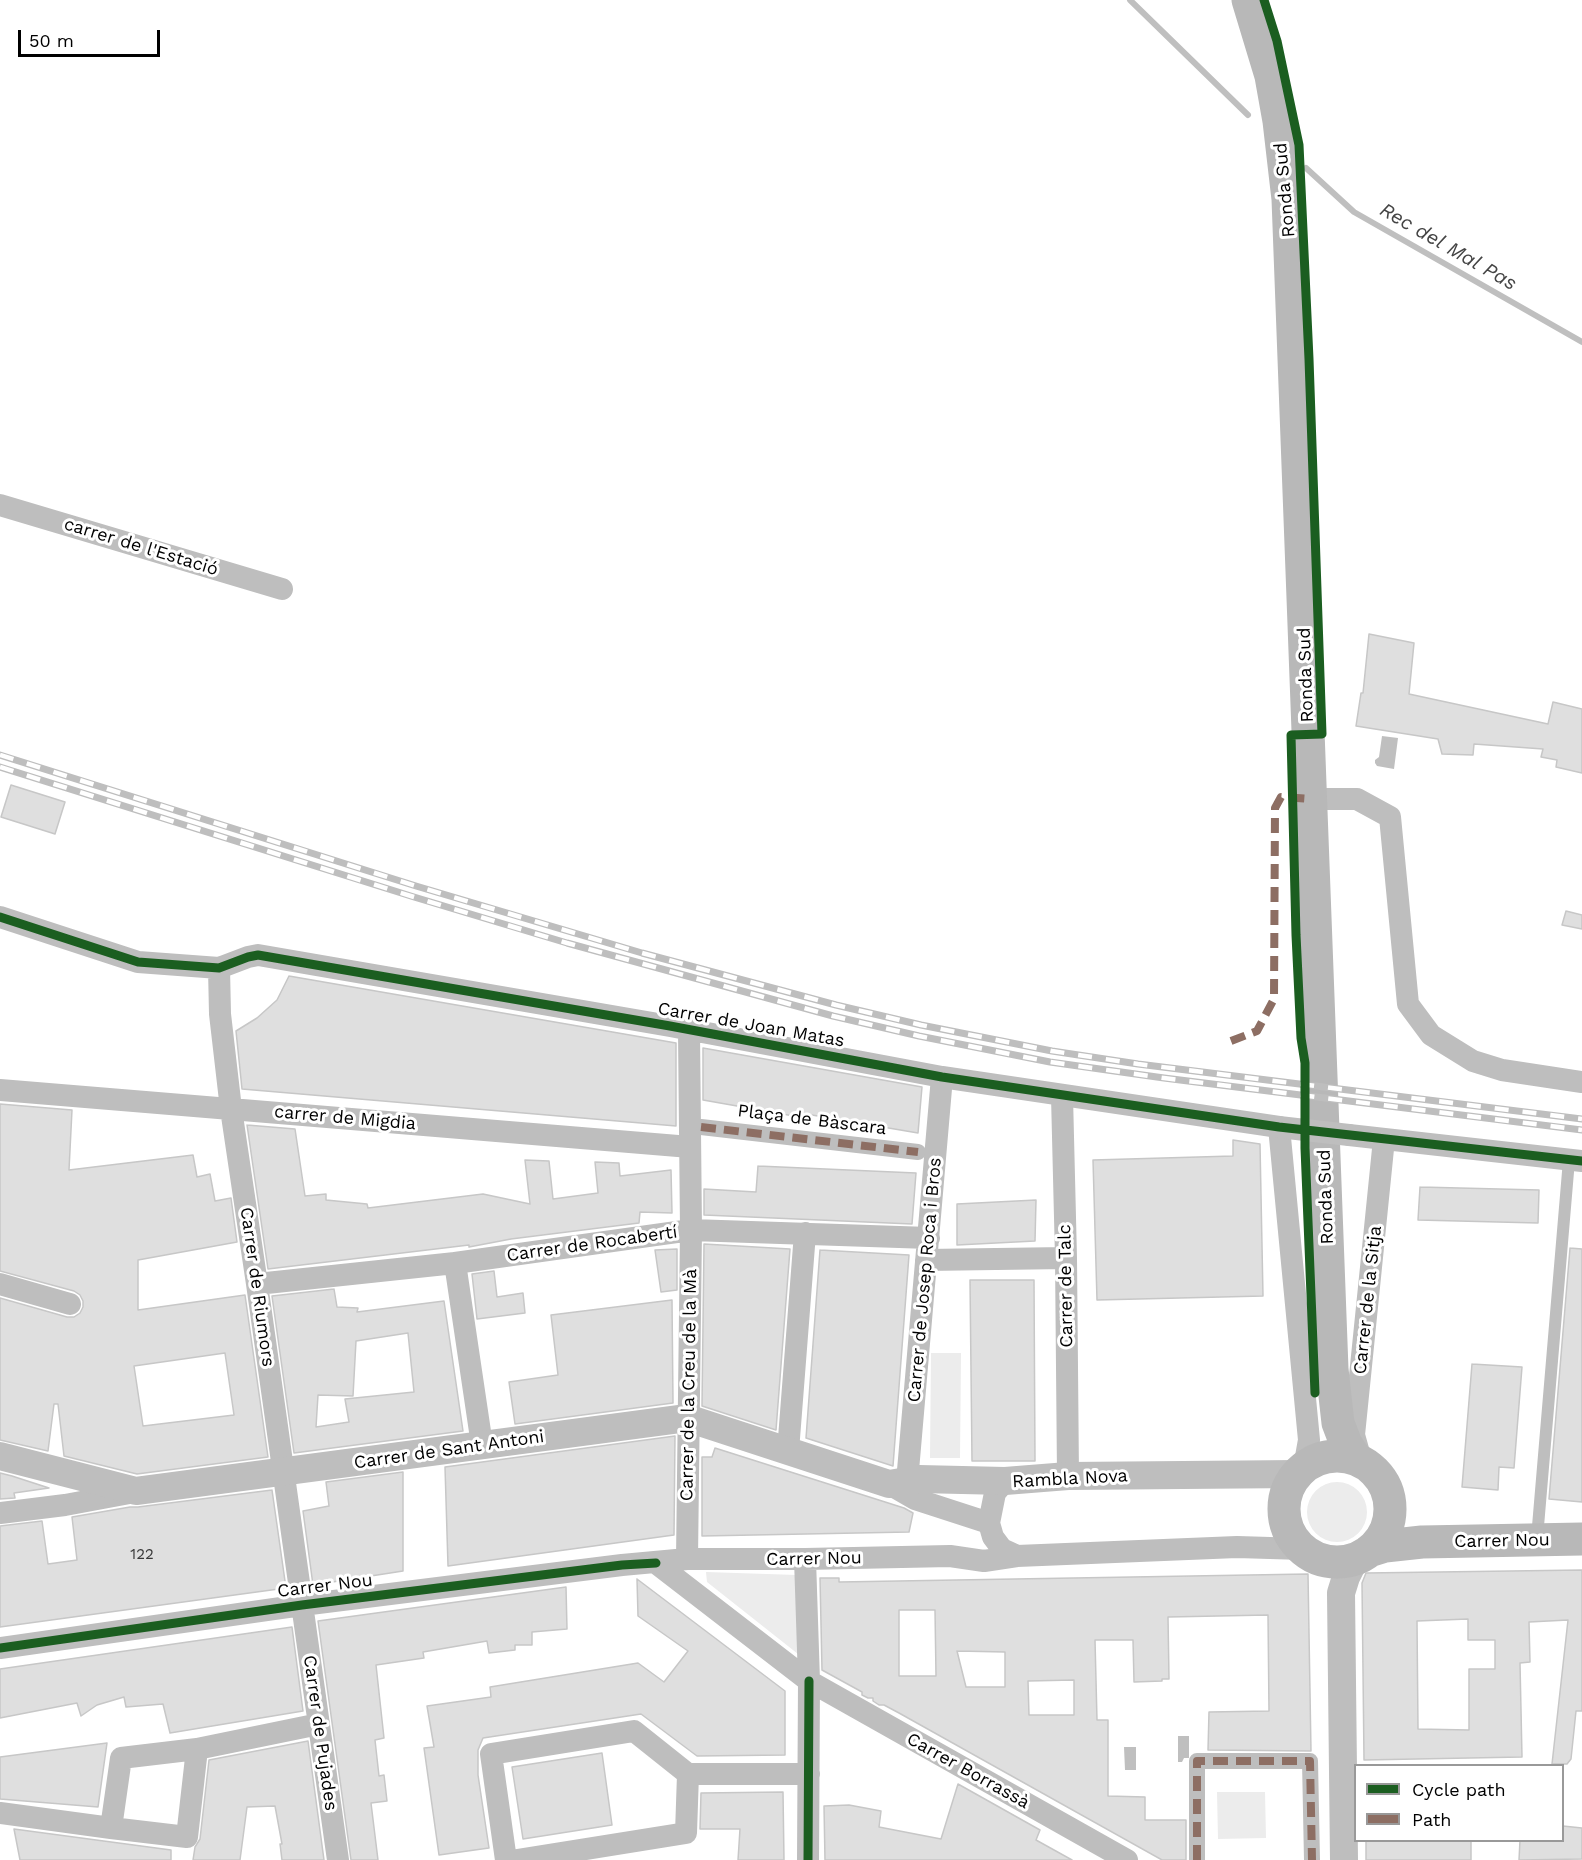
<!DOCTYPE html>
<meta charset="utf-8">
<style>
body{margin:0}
#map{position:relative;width:1582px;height:1860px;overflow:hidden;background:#fff;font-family:"Work Sans",sans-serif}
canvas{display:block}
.legend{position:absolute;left:1354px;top:1764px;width:210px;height:78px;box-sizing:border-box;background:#fff;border:2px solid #999;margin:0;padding:8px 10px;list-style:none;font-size:18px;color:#000}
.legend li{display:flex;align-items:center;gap:12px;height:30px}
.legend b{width:30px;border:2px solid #999}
.scale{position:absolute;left:18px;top:30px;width:142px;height:27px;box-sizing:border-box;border:3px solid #000;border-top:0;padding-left:8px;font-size:18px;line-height:21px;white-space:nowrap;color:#000;-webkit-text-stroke:4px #fff;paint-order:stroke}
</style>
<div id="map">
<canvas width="1582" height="1860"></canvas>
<ul class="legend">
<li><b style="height:8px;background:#1b5e20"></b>Cycle path</li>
<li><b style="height:8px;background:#8d6e63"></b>Path</li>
</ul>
<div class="scale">50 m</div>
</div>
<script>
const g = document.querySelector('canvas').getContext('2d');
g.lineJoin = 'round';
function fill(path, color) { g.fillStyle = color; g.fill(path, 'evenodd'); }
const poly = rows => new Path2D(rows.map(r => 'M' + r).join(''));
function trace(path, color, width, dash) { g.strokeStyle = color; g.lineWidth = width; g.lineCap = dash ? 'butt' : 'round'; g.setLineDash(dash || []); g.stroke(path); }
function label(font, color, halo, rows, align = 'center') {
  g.font = font + ' "Work Sans",sans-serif'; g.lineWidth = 6; g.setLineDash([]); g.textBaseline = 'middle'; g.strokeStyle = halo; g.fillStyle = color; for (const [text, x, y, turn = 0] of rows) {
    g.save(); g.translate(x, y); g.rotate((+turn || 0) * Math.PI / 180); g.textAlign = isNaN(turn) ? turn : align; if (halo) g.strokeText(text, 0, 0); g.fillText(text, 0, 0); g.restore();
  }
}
fill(poly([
 [931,1353,961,1353,960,1458,930,1458],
 '1307 1512a30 30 0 1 1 60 0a30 30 0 1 1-60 0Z',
 [706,1572,797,1575,798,1654,707,1582],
 [1217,1792,1265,1792,1266,1838,1218,1839]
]), '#ececec');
fill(poly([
 [1382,736,1398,738,1394,769,1377,766,1375,763,1375,760,1379,757],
 [1178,1736,1189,1736,1189,1758,1184,1758,1182,1762,1178,1762],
 [1124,1747,1136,1747,1136,1770,1125,1770]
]), '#bfbfbf');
trace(poly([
 [1130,0,1248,115],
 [1306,168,1354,212,1582,342]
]), '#bfbfbf', 6);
const building = poly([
 [1369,634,1414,643,1409,694,1548,724,1553,702,1582,709,1582,773,1556,767,1557,760,1541,757,1543,749,1474,744,1473,755,1442,754,1438,739,1356,726,1361,693,1363,693,1369,634],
 [11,785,65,802,55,834,1,817,11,785],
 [1566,911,1582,915,1582,929,1562,925,1566,911],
 [289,976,676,1043,676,1126,242,1089,236,1031,257,1018,277,1000,289,976],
 [703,1048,922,1087,918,1133,806,1114,805,1118,703,1100,703,1048],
 [0,1104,72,1110,69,1170,193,1155,197,1177,210,1174,215,1201,231,1198,237,1242,138,1260,138,1310,245,1295,268,1457,137,1474,64,1456,58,1404,54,1404,48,1451,0,1440,0,1298,67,1317,74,1317,80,1313,83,1307,83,1301,80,1295,74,1291,0,1271,0,1104],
 [225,1353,234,1415,143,1426,134,1366,225,1353],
 [247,1125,295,1129,305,1196,326,1194,326,1200,367,1204,368,1208,483,1194,530,1204,525,1160,549,1161,553,1199,598,1193,595,1162,619,1163,620,1176,671,1170,672,1213,640,1212,639,1223,511,1239,469,1247,469,1245,268,1269,247,1125],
 [1233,1140,1260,1144,1263,1296,1097,1300,1093,1160,1233,1156,1233,1140],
 [758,1166,916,1173,912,1224,704,1215,704,1189,756,1192,758,1166],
 [1420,1187,1539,1190,1538,1223,1418,1220,1420,1187],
 [1036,1200,1035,1241,957,1245,957,1204,1036,1200],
 [704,1244,790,1249,776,1430,702,1406,704,1244],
 [1570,1248,1582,1249,1582,1502,1549,1499,1570,1248],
 [677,1249,677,1290,661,1292,655,1250,677,1249],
 [820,1250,909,1255,893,1466,806,1438,820,1250],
 [494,1271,497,1297,523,1293,525,1313,477,1319,472,1274,494,1271],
 [970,1280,1034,1280,1035,1461,972,1461,970,1280],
 [334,1289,337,1307,358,1308,357,1312,444,1301,463,1431,294,1453,272,1296,334,1289],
 [408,1333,414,1392,345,1399,349,1422,316,1427,318,1395,353,1396,356,1341,408,1333],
 [672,1300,673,1403,515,1424,509,1382,558,1375,551,1315,672,1300],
 [1472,1364,1522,1367,1514,1468,1499,1467,1498,1490,1462,1487,1472,1364],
 [675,1436,674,1535,448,1566,445,1467,675,1436],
 [715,1448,904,1508,913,1513,909,1532,702,1536,702,1457,712,1457,715,1448],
 [403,1472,403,1571,313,1585,303,1511,329,1506,326,1482,403,1472],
 [0,1473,12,1476,49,1488,14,1493,15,1498,0,1499,0,1473],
 [272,1490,286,1588,0,1627,0,1526,42,1521,48,1564,77,1560,72,1517,130,1507,138,1507,272,1490],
 [1582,1570,1582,1711,1576,1711,1571,1759,1567,1764,1552,1764,1568,1620,1529,1622,1530,1662,1520,1663,1522,1757,1364,1760,1362,1583,1366,1573,1582,1570],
 [1468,1619,1468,1640,1495,1640,1495,1669,1469,1669,1469,1730,1418,1729,1417,1621,1468,1619],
 [1308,1574,1311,1751,1208,1750,1209,1712,1269,1711,1268,1615,1168,1617,1169,1679,1162,1679,1162,1681,1134,1682,1133,1640,1095,1640,1097,1720,1108,1720,1108,1796,1145,1797,1145,1820,1186,1820,1186,1860,1162,1860,899,1713,884,1705,879,1705,873,1701,873,1698,868,1698,862,1695,862,1692,822,1670,820,1578,839,1578,839,1582,1308,1574],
 [899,1610,935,1610,936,1676,899,1676,899,1610],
 [957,1651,1005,1652,1005,1687,966,1687,957,1651],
 [1074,1680,1074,1715,1029,1715,1028,1681,1074,1680],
 [637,1579,785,1691,785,1755,697,1756,641,1714,483,1738,478,1750,478,1775,489,1848,439,1855,424,1748,434,1747,427,1706,491,1697,490,1687,638,1663,664,1682,688,1651,638,1616,637,1579],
 [566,1587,567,1629,532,1632,532,1645,515,1645,515,1650,489,1653,487,1641,423,1652,424,1658,376,1665,384,1738,375,1740,379,1776,384,1775,387,1801,371,1803,378,1860,351,1860,318,1621,566,1587],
 [292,1627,303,1711,170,1733,163,1704,126,1707,124,1697,97,1705,81,1716,77,1703,0,1718,0,1669,292,1627],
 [308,1741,324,1860,282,1860,280,1844,282,1844,275,1806,247,1807,240,1860,193,1860,195,1847,200,1839,209,1760,308,1741],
 [107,1743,98,1807,0,1799,0,1757,107,1743],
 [602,1753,612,1825,523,1839,512,1767,602,1753],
 [958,1784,1040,1830,1036,1840,1072,1860,825,1860,824,1806,849,1805,881,1811,879,1827,941,1839,958,1784],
 [783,1792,784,1860,738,1860,740,1829,700,1829,701,1793,783,1792],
 [1563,1826,1582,1828,1582,1859,1519,1860,1520,1840,1563,1840,1563,1826],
 [14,1829,171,1850,171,1860,20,1860,14,1829],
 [1366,1840,1471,1840,1471,1860,1366,1860,1366,1840]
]);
fill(building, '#dfdfdf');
trace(building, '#c7c7c7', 1.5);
trace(poly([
 [1537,1538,1569,1160]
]), '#bebebe', 12);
trace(poly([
 [701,1127,918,1152],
 [1197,1860,1197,1761,1310,1761,1312,1860]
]), '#bebebe', 16);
trace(poly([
 [0,505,282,589],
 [1310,799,1357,799,1390,817,1408,1004,1431,1035,1473,1061,1502,1070,1582,1082],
 [0,917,138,962,219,968,248,957,258,955,670,1026,942,1077,1279,1127,1309,1440,1304,1468],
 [219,968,220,1014,231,1109,257,1284,338,1860],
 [0,1090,690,1147],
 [1062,1096,1066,1258,1068,1476],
 [1349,1135,1582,1161],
 [926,1260,1066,1258],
 [455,1263,482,1445],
 [0,1284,70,1304],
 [257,1284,455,1263,691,1230,929,1238],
 [788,1451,805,1233],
 [1359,1453,1354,1435,1384,1139],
 [1005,1481,995,1493,989,1523,993,1537,1002,1549,1017,1556,1237,1547,1303,1549],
 [907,1482,942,1077],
 [889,1484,915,1499,989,1523],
 [0,1513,65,1505,135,1492],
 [687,1559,691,1230,689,1031],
 [805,1559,809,1681,808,1860],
 [656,1563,809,1681,1127,1860],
 [0,1648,302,1605,622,1565,687,1559,805,1559,950,1556,984,1561,1017,1556],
 [197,1749,319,1724],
 [688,1774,809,1774],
 [0,1813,111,1828,187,1837,197,1749,121,1758,111,1828],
 [506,1860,491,1754,634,1731,688,1774],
 [517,1860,686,1833,688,1774]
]), '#bebebe', 22);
trace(poly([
 [0,1456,136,1491,687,1418,889,1484,919,1479,1005,1481,1068,1476,1298,1474],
 [1344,1860,1341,1593,1346,1577,1355,1559]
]), '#bebebe', 28);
trace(poly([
 [1248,0,1271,76,1279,121,1288,199,1332,1369,1338,1423,1346,1444,1357,1460],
 '1284 1509a53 53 0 1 1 106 0a53 53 0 1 1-106 0Z',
 [1369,1551,1385,1546,1422,1542,1582,1539]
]), '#b8b8b8', 33);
const rail = poly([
 [0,755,416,886,642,953,836,1005,921,1025,1052,1051,1138,1064,1582,1119],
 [0,767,414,897,567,943,833,1016,919,1036,1050,1062,1164,1078,1582,1130]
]);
trace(rail, '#bebebe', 7);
trace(rail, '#fff', 4.5, [14]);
trace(poly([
 [1279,1127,1349,1135]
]), '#bebebe', 22);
trace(poly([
 [1231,1041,1257,1031,1274,999,1275,808,1281,797,1310,799],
 [701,1127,918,1152],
 [1197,1860,1197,1761,1310,1761,1312,1860]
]), '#8d6e63', 8, [15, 8]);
trace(poly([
 [1264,0,1277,41,1299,145,1309,359,1322,734,1291,735,1296,935,1301,1038,1305,1063,1305,1148,1315,1393],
 [0,917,138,962,219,968,248,957,258,955,670,1026,942,1077,1279,1127,1582,1161],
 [0,1648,302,1605,622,1565,656,1563],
 [808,1860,809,1681]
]), '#1b5e20', 9);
label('15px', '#383838', null, [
 ["122",142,1555]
]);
label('18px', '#000', '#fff', [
 ["Ronda Sud",1285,190,-95],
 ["carrer de l'Estació",141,547,17],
 ["Ronda Sud",1306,675,-92],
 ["Carrer de Joan Matas",751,1025,10],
 ["carrer de Migdia",345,1118,5],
 ["Plaça de Bàscara",812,1120,7],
 ["Ronda Sud",1326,1197,-92],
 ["Carrer de Rocabertí",592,1244,-8],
 ["Carrer de Josep Roca i Bros",925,1280,-85],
 ["Carrer de Talc",1066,1286,-91],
 ["Carrer de Riumors",257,1287,82],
 ["Carrer de la Sitja",1368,1300,-84],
 ["Carrer de la Creu de la Mà",689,1385,-89],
 ["Carrer de Sant Antoni",449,1450,-8],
 ["Rambla Nova",1070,1479,-3],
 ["Carrer Nou",1502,1541,-1],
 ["Carrer Nou",814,1559,-1],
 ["Carrer Nou",325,1586,-7],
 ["Carrer de Pujades",320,1733,82],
 ["Carrer Borrassà",968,1771,29]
]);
label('italic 20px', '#444', '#fff', [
 ["Rec del Mal Pas",1448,247,30]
]);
</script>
